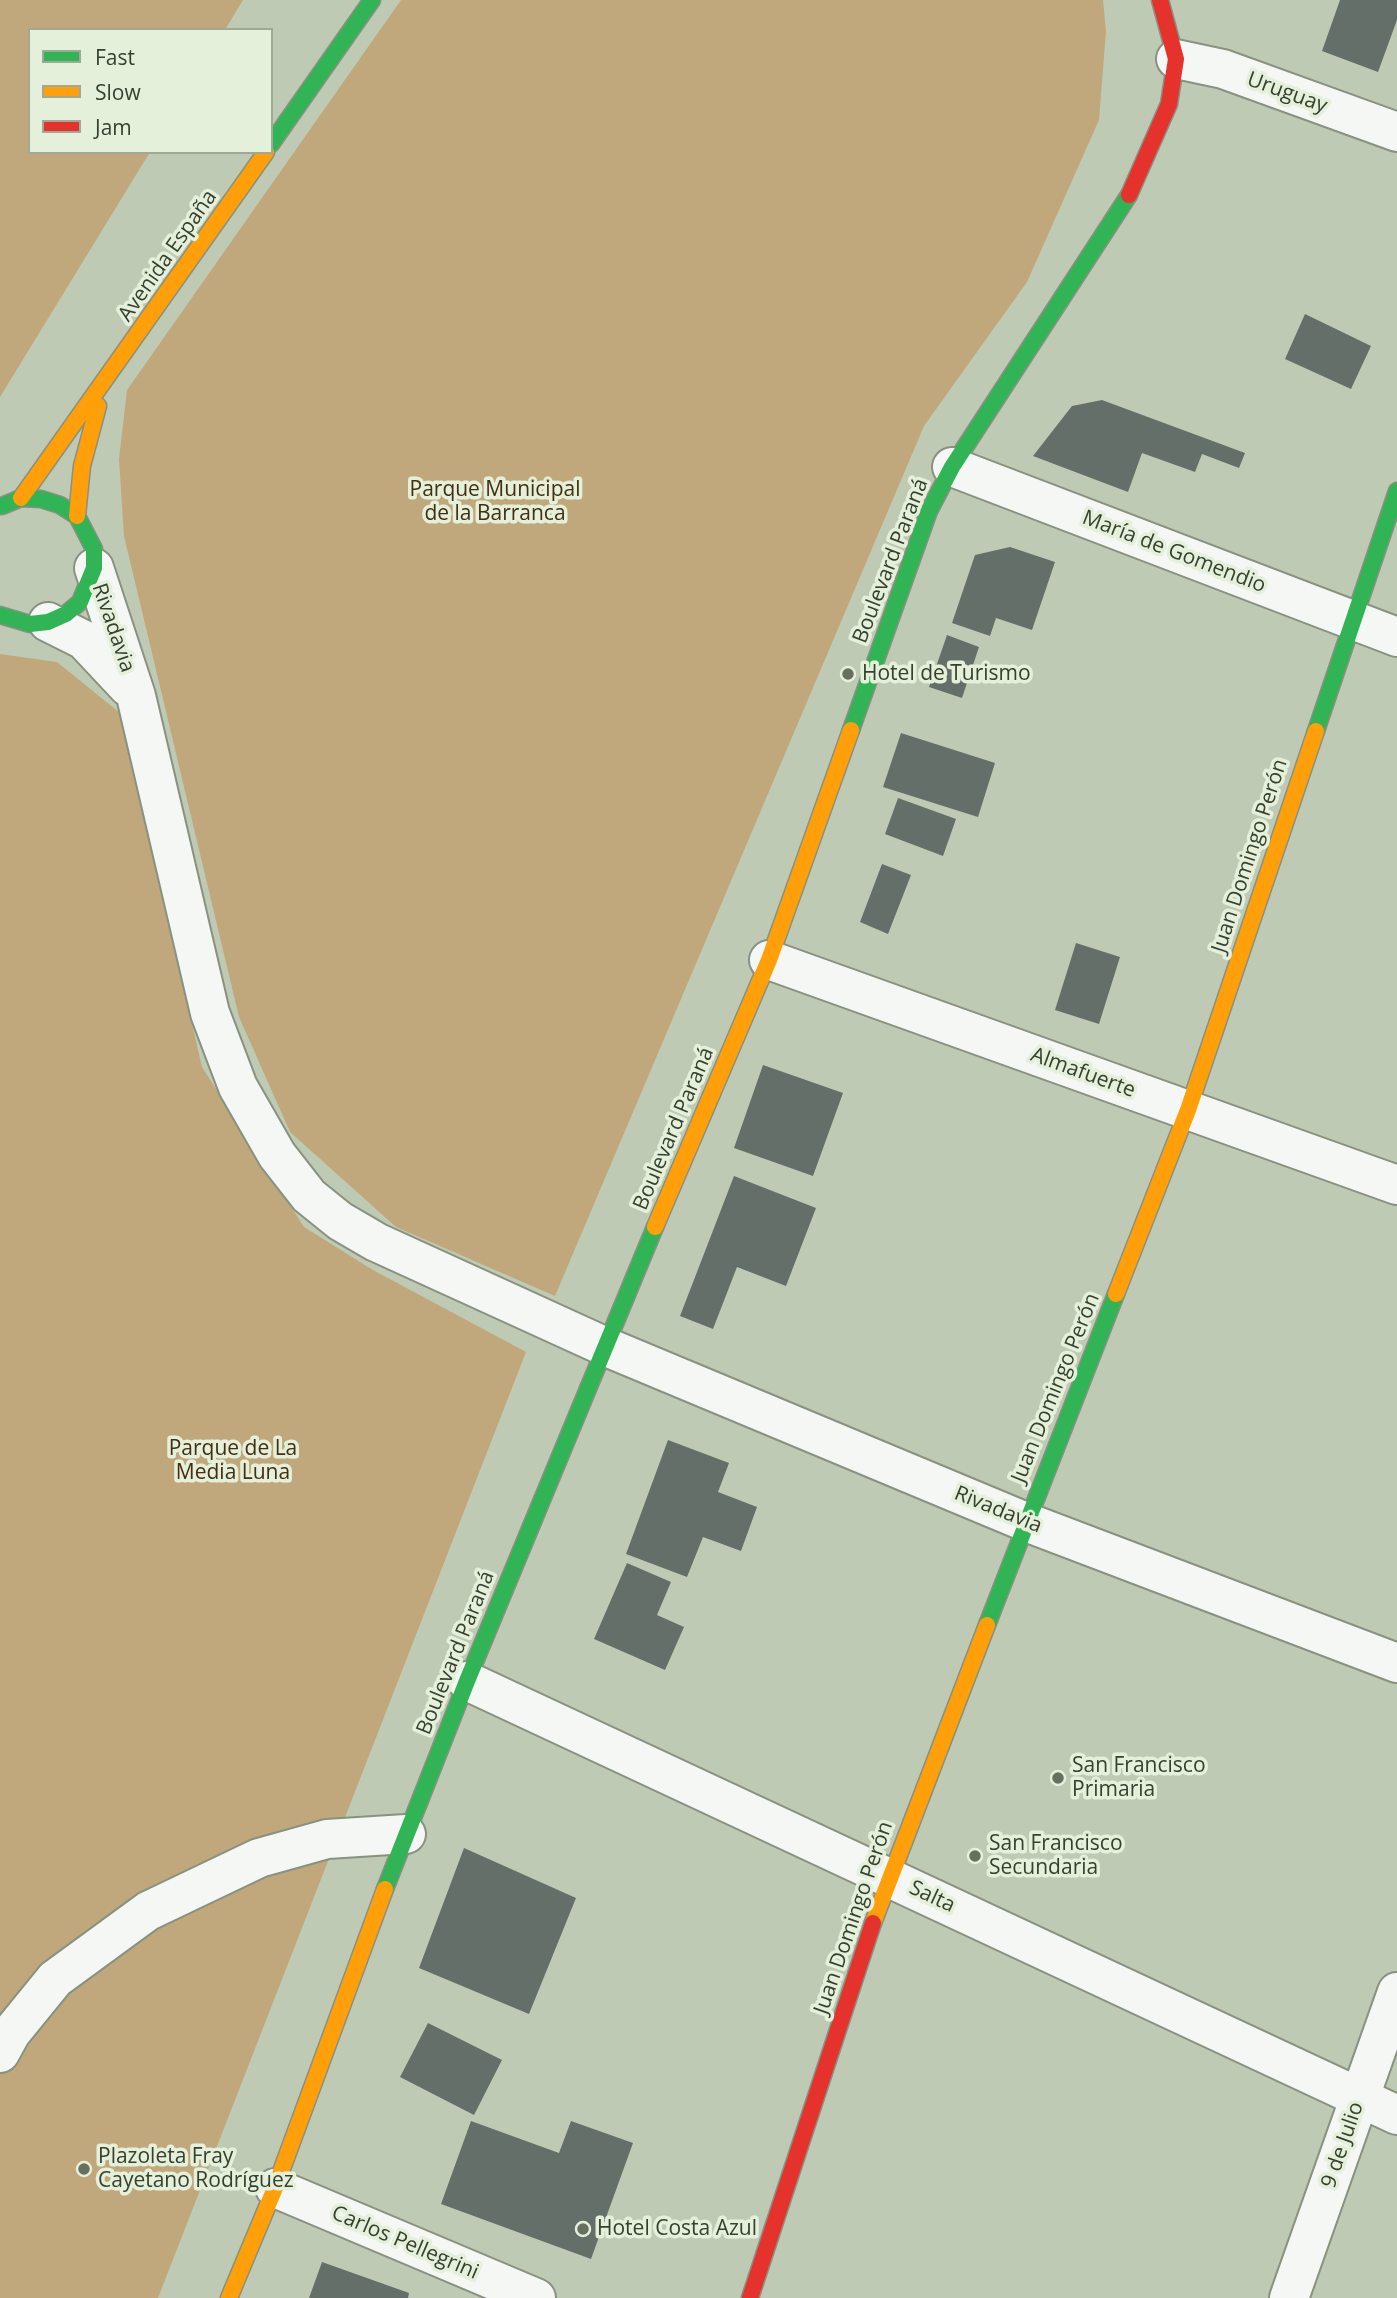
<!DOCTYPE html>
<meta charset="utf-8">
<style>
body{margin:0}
#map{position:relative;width:1397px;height:2298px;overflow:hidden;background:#bfcab4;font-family:"Open Sans",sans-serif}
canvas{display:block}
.legend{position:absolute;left:28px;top:28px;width:245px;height:126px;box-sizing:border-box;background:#e5f0db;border:2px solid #9fa996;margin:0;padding:9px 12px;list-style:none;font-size:21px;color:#373f2f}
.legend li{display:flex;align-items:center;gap:14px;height:35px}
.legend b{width:35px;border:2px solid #9fa996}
</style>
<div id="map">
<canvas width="1397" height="2298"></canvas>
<ul class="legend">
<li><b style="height:9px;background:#30b455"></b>Fast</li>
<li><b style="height:9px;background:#ff9f0a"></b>Slow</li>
<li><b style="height:9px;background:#e5322d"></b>Jam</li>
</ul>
</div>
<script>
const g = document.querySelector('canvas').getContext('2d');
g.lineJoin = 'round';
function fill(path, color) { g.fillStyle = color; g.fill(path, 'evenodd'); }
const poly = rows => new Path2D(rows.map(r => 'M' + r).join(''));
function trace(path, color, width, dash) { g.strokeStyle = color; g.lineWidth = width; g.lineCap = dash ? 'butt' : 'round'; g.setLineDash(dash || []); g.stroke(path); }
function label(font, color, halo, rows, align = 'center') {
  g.font = font + ' "Open Sans",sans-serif'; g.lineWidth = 7; g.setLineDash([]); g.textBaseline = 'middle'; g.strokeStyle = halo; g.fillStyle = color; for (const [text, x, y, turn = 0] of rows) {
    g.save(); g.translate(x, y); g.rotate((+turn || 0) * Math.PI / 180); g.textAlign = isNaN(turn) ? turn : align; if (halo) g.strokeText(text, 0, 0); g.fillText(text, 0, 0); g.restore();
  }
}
fill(poly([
 [0,0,243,0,225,30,30,30,30,152,150,152,0,397],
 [401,0,1103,0,1106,31,1099,120,1027,282,924,426,555,1296,396,1227,290,1132,239,1017,124,536,119,459,127,390],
 [0,654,57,662,120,713,202,1067,304,1227,373,1270,526,1352,158,2298,0,2298]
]), '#c0a87c');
fill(poly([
 [1340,0,1397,0,1397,20,1378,72,1322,51],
 [1305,314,1371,346,1351,389,1285,359],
 [1102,400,1245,453,1239,468,1202,454,1195,472,1142,453,1128,492,1033,456,1072,406],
 [1010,547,1055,562,1032,630,996,618,990,636,952,623,975,555],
 [947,635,979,647,962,698,929,687],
 [901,733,995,763,978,817,883,787],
 [898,798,956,819,943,856,885,834],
 [882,864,911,875,888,934,860,922],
 [1076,943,1120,957,1099,1024,1055,1010],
 [763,1065,843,1093,813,1176,734,1148],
 [734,1176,816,1208,786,1286,737,1267,713,1329,680,1316],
 [668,1440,729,1463,718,1492,757,1507,741,1551,703,1537,687,1577,626,1554],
 [627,1563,671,1582,657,1615,684,1627,665,1670,594,1639],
 [464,1848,576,1898,529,2014,419,1968],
 [428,2023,502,2060,474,2115,400,2077],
 [471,2121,559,2153,571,2121,633,2143,591,2259,441,2204],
 [322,2262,409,2293,408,2298,309,2298]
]), '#656f6a');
const street = poly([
 [1176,59,1223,69,1397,132],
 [952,467,1397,637],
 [94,568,136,696,210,1013,238,1087,277,1155,309,1196,340,1221,376,1242,604,1346,1026,1522,1397,1663],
 [48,622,84,640,128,687],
 [769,960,1397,1185],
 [467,1681,1397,2115],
 [0,2053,11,2033,55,1979,148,1911,259,1858,327,1839,406,1834],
 [275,2188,536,2298],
 [1289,2298,1397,1992]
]);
const fast = poly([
 [271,144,372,0],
 [0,615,30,624,48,622,66,614,80,602,94,568,94,549,77,516,60,505,41,499,21,498,2,506],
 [851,730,929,511,952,467,1129,195],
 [1316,731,1397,491],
 [987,1625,1116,1294],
 [385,1889,467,1681,655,1227]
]);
const slow = poly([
 [21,498,266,152],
 [77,516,82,466,98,406],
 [655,1227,769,960,851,730],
 [1116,1294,1188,1110,1316,731],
 [873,1923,987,1625],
 [229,2298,275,2188,385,1889]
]);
const jam = poly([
 [1129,195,1169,104,1176,59,1160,0],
 [750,2298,873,1923]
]);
trace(street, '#899180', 42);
trace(fast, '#899180', 19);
trace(slow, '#899180', 19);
trace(jam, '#899180', 19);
trace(street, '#f5f7f4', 38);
trace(fast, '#30b455', 16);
trace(slow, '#ff9f0a', 16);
trace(jam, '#e5322d', 16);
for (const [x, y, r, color] of [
 [848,674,7,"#67705e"],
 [1058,1778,7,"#67705e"],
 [975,1856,7,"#67705e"],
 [84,2169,7,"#67705e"],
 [583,2229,7,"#67705e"]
]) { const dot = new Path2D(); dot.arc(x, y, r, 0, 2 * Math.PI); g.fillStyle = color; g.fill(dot); trace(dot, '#e5f0db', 2.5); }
label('21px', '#373f2f', '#e5f0db', [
 ["Uruguay",1287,93,20],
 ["Avenida España",168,256,-55],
 ["María de Gomendio",1174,552,21],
 ["Boulevard Paraná",891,561,-69],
 ["Rivadavia",113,628,71],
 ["Juan Domingo Perón",1250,856,-72],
 ["Almafuerte",1083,1073,20],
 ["Boulevard Paraná",674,1129,-67],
 ["Juan Domingo Perón",1056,1388,-68],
 ["Rivadavia",998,1510,22],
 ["Boulevard Paraná",456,1653,-68],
 ["Salta",932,1897,25],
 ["Juan Domingo Perón",854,1918,-71],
 ["9 de Julio",1343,2145,-71],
 ["Carlos Pellegrini",405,2243,23]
]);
label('21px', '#442d11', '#e5f0db', [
 ["Parque Municipal",495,490],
 ["de la Barranca",495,514],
 ["Parque de La",233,1449],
 ["Media Luna",233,1473]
]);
label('21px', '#373f2f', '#e5f0db', [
 ["Hotel de Turismo",862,674],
 ["San Francisco",1072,1766],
 ["Primaria",1072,1790],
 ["San Francisco",989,1844],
 ["Secundaria",989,1868],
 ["Plazoleta Fray",98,2157],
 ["Cayetano Rodríguez",98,2181],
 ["Hotel Costa Azul",597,2229]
], 'left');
</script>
